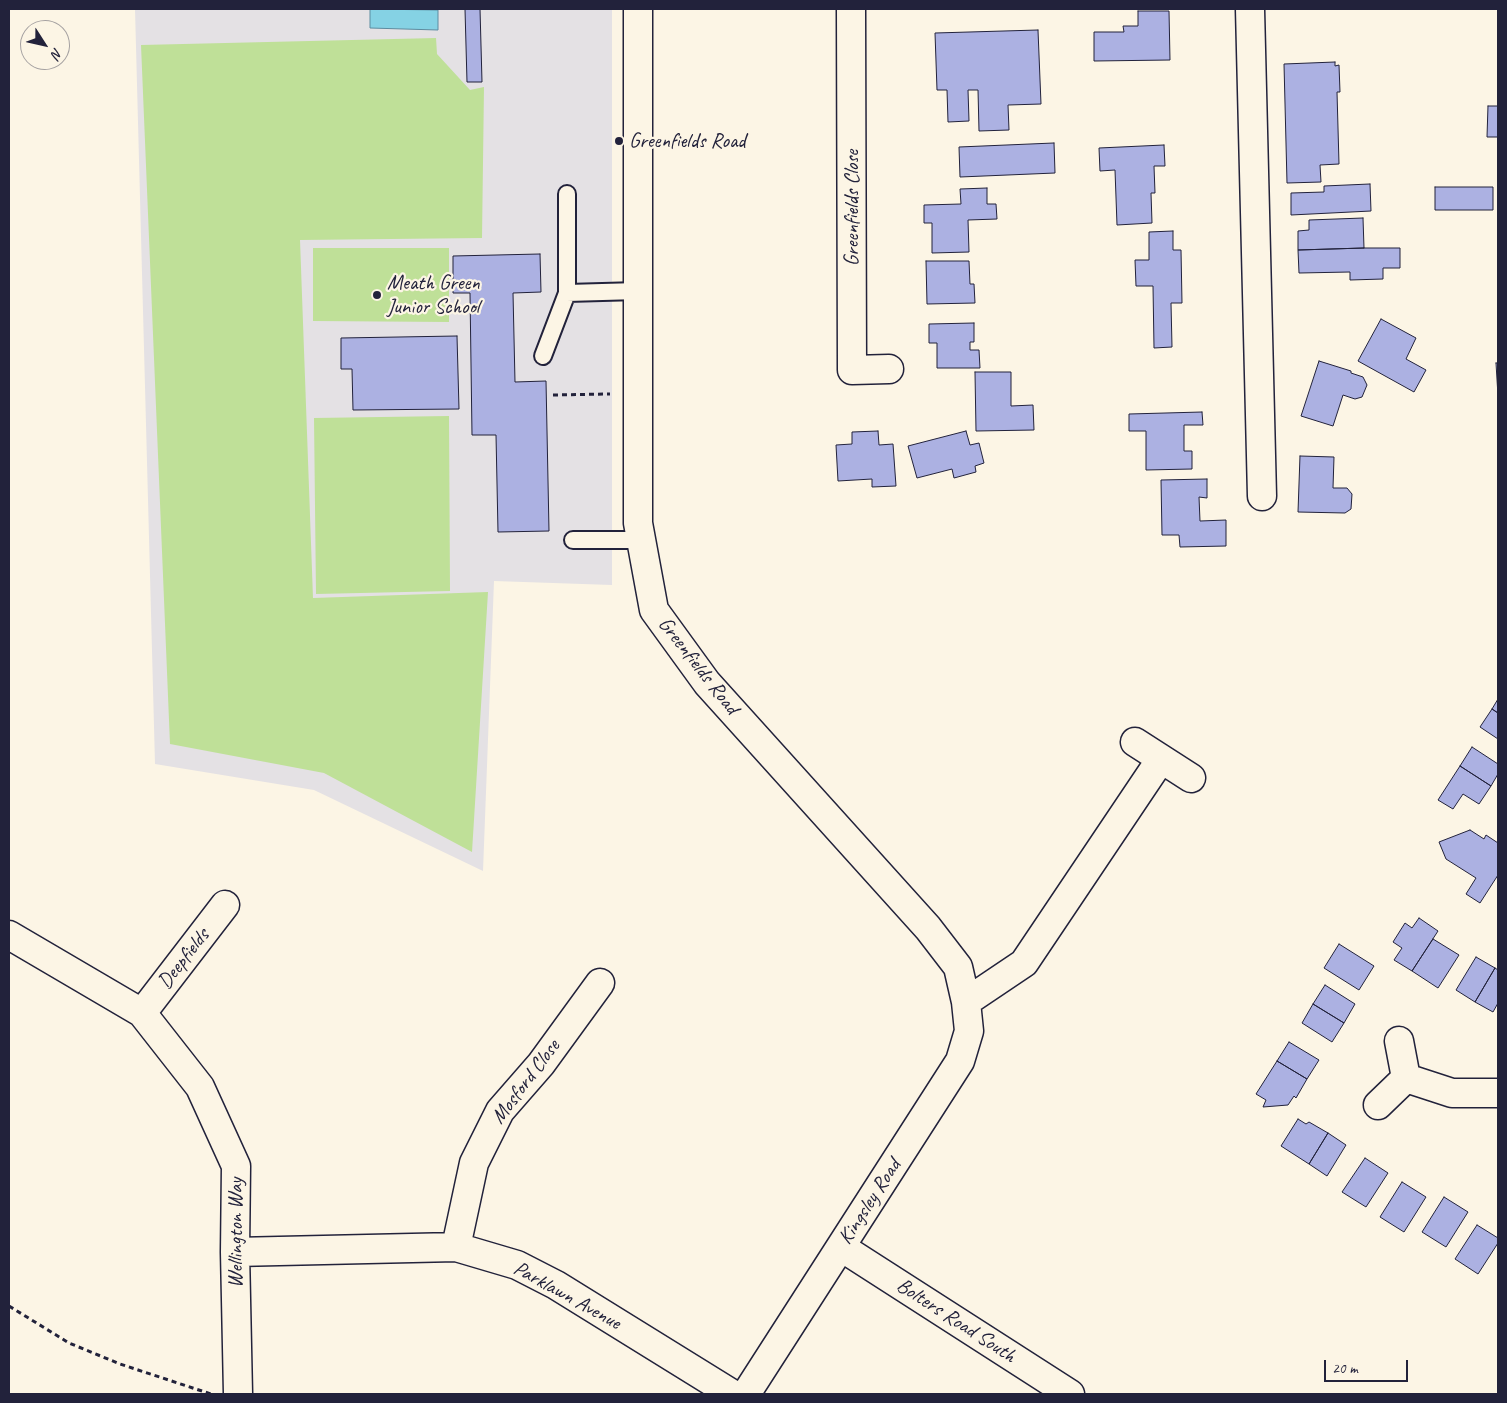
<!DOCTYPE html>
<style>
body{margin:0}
#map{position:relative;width:1507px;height:1403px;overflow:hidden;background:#fcf5e5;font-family:Caveat,sans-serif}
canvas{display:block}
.frame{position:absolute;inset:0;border:10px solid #22223b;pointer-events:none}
.north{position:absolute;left:20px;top:20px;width:50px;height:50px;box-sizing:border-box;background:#fcf5e5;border:1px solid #a5a1a1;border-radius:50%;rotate:125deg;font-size:14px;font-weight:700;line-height:20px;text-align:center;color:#22223b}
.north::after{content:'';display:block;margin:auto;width:18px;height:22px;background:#22223b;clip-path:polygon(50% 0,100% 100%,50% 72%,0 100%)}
.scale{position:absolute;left:1324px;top:1360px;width:84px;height:22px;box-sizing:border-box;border:2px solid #22223b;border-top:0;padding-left:6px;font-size:15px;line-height:18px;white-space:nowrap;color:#22223b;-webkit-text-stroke:4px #fcf5e5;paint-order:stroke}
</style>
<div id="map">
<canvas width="1507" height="1403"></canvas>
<div class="frame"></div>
<div class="north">N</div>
<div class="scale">20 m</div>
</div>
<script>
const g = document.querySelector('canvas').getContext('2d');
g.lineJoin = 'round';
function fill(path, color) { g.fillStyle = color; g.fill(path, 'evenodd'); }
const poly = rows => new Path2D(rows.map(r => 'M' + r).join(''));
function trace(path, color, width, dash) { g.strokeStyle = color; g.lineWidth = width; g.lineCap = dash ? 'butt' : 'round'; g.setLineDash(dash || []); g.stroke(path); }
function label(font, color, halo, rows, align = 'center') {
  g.font = font + ' Caveat,sans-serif'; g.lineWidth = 4.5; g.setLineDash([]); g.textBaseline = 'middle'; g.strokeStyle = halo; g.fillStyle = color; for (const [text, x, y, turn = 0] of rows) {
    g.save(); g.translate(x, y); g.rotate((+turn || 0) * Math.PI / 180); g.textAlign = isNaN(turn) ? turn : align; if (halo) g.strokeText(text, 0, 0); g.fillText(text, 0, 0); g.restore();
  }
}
fill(poly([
 [135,9,612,9,612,585,494,581,483,871,314,790,155,764]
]), '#e4e1e4');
fill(poly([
 [436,38,437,54,470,90,484,87,482,238,300,240,313,598,488,592,472,852,324,773,170,744,141,45],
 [313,248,449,248,449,322,313,321],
 [449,416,450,591,316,594,314,418]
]), '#bfe098');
const water = poly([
 [370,9,438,10,438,30,370,28,370,9]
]);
fill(water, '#85d2e4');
trace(water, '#5d8ca0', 1);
const building = poly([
 [465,9,480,9,482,82,467,82,465,9],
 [1138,11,1169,11,1170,60,1094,61,1094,32,1124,32,1123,26,1138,26,1138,11],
 [1038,30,1041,104,1008,105,1009,130,979,131,978,90,968,90,969,121,948,122,947,90,937,90,935,33,1038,30],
 [1335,62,1335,66,1339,65,1340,92,1337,92,1339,164,1320,165,1321,182,1287,183,1284,64,1335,62],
 [1488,106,1498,106,1498,137,1487,137,1488,106],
 [1054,143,1055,173,960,177,959,147,1054,143],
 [1164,145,1165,166,1154,166,1155,193,1151,193,1152,223,1117,225,1115,170,1100,171,1099,148,1164,145],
 [1370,184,1371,211,1291,215,1291,193,1324,192,1324,186,1370,184],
 [1435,187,1493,187,1493,210,1435,210,1435,187],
 [987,188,987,204,996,204,997,219,968,220,969,252,932,253,932,223,924,223,924,205,961,204,960,189,987,188],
 [1363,218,1364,248,1298,250,1298,231,1309,230,1309,220,1363,218],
 [1173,231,1173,250,1181,250,1182,303,1171,303,1172,347,1154,348,1153,286,1136,286,1135,260,1149,260,1149,232,1173,231],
 [1364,248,1400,248,1400,268,1383,268,1383,279,1350,280,1350,272,1299,273,1298,250,1364,248],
 [540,254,541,292,513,293,515,382,546,381,549,531,498,532,496,435,472,435,470,293,453,293,453,256,540,254],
 [926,261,969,261,970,284,974,284,975,303,927,304,926,261],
 [1381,319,1416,338,1406,359,1426,370,1414,392,1358,361,1381,319],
 [974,323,974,342,970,342,970,350,979,350,980,368,937,368,937,343,929,343,929,324,974,323],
 [457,336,459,409,353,410,352,369,341,369,341,338,457,336],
 [1319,361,1351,371,1351,373,1363,377,1367,385,1362,397,1355,399,1343,395,1333,426,1301,416,1319,361],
 [1496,363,1498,363,1498,396,1496,363],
 [975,372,1011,372,1011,406,1033,405,1034,430,976,431,975,372],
 [1202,412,1203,425,1184,425,1184,451,1192,451,1192,469,1146,470,1146,431,1129,431,1129,414,1202,412],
 [878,431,879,445,893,444,896,486,872,487,872,479,838,481,836,445,852,444,852,432,878,431],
 [966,431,970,445,979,443,984,463,975,466,976,472,954,478,952,469,917,478,908,446,966,431],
 [1300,456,1334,457,1333,488,1347,488,1352,494,1351,509,1345,513,1298,512,1300,456],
 [1207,479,1207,498,1199,497,1200,521,1226,520,1226,546,1180,547,1179,535,1162,535,1161,480,1207,479],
 [1498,699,1498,713,1492,709,1498,699],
 [1492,709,1498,713,1498,739,1480,727,1492,709],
 [1472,747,1498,764,1498,774,1491,786,1460,766,1472,747],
 [1460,766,1491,786,1479,804,1463,794,1453,809,1438,800,1460,766],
 [1470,830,1484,839,1486,835,1498,843,1498,875,1480,903,1466,894,1476,878,1446,859,1439,842,1470,830],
 [1419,918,1438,931,1412,971,1394,960,1402,948,1393,942,1405,923,1412,928,1419,918],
 [1433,939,1459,955,1438,988,1412,971,1433,939],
 [1339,944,1374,966,1359,990,1324,968,1339,944],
 [1476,957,1495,968,1475,1002,1456,990,1476,957],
 [1495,968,1498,970,1498,1003,1493,1012,1475,1002,1495,968],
 [1325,985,1355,1004,1344,1023,1313,1004,1325,985],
 [1313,1004,1344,1023,1332,1042,1302,1023,1313,1004],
 [1289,1042,1319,1060,1307,1079,1277,1061,1289,1042],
 [1277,1061,1307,1079,1296,1098,1294,1096,1288,1105,1263,1107,1266,1100,1256,1094,1277,1061],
 [1298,1119,1306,1124,1309,1122,1328,1133,1309,1164,1281,1146,1298,1119],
 [1328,1133,1346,1145,1327,1176,1309,1164,1328,1133],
 [1365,1158,1388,1173,1366,1207,1342,1192,1365,1158],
 [1402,1182,1426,1197,1404,1232,1380,1217,1402,1182],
 [1444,1197,1468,1212,1446,1247,1422,1232,1444,1197],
 [1477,1225,1498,1238,1498,1243,1478,1274,1455,1259,1477,1225]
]);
fill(building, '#acb1e2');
trace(building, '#22223b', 1);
const service = poly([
 [567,293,567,194],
 [543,356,567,293,638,291],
 [573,540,641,540]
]);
const minor = poly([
 [638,9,638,523,654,610,707,683,928,928,958,967,966,1002,969,1031,960,1061,746,1394],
 [851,9,852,370,889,369],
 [1250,9,1262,496],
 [1135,742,1191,778],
 [9,935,142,1013,200,1087,236,1166,235,1252,238,1394],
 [966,1002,1024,963,1161,759],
 [142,1013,225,905],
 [1399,1041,1406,1078,1452,1093,1498,1093],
 [1378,1105,1406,1078],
 [456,1247,474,1163,500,1111,541,1064,600,983],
 [841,1247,1070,1394],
 [235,1252,456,1247,517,1265,556,1285,732,1394]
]);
trace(service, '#22223b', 20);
trace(minor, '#22223b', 31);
trace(poly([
 [553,395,610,394],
 [9,1306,69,1343,120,1364,211,1394]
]), '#22223b', 3, [5, 4]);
trace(service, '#fcf5e5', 16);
trace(minor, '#fcf5e5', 28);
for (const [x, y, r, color] of [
 [619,141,5,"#22223b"],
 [377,295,5,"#22223b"]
]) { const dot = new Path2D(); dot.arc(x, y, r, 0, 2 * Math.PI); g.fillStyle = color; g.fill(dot); trace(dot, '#fcf5e5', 2); }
label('21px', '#22223b', '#fcf5e5', [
 ["Greenfields Road",629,141],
 ["Meath Green",387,283],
 ["Junior School",387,307]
], 'left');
label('21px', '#22223b', '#fcf5e5', [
 ["Greenfields Close",852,208,-90],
 ["Greenfields Road",698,666,52],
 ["Deepfields",184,959,-52],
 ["Mosford Close",526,1082,-53],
 ["Kingsley Road",870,1202,-57],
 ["Wellington Way",236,1233,-90],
 ["Parklawn Avenue",567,1296,29],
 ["Bolters Road South",956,1321,33]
]);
</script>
